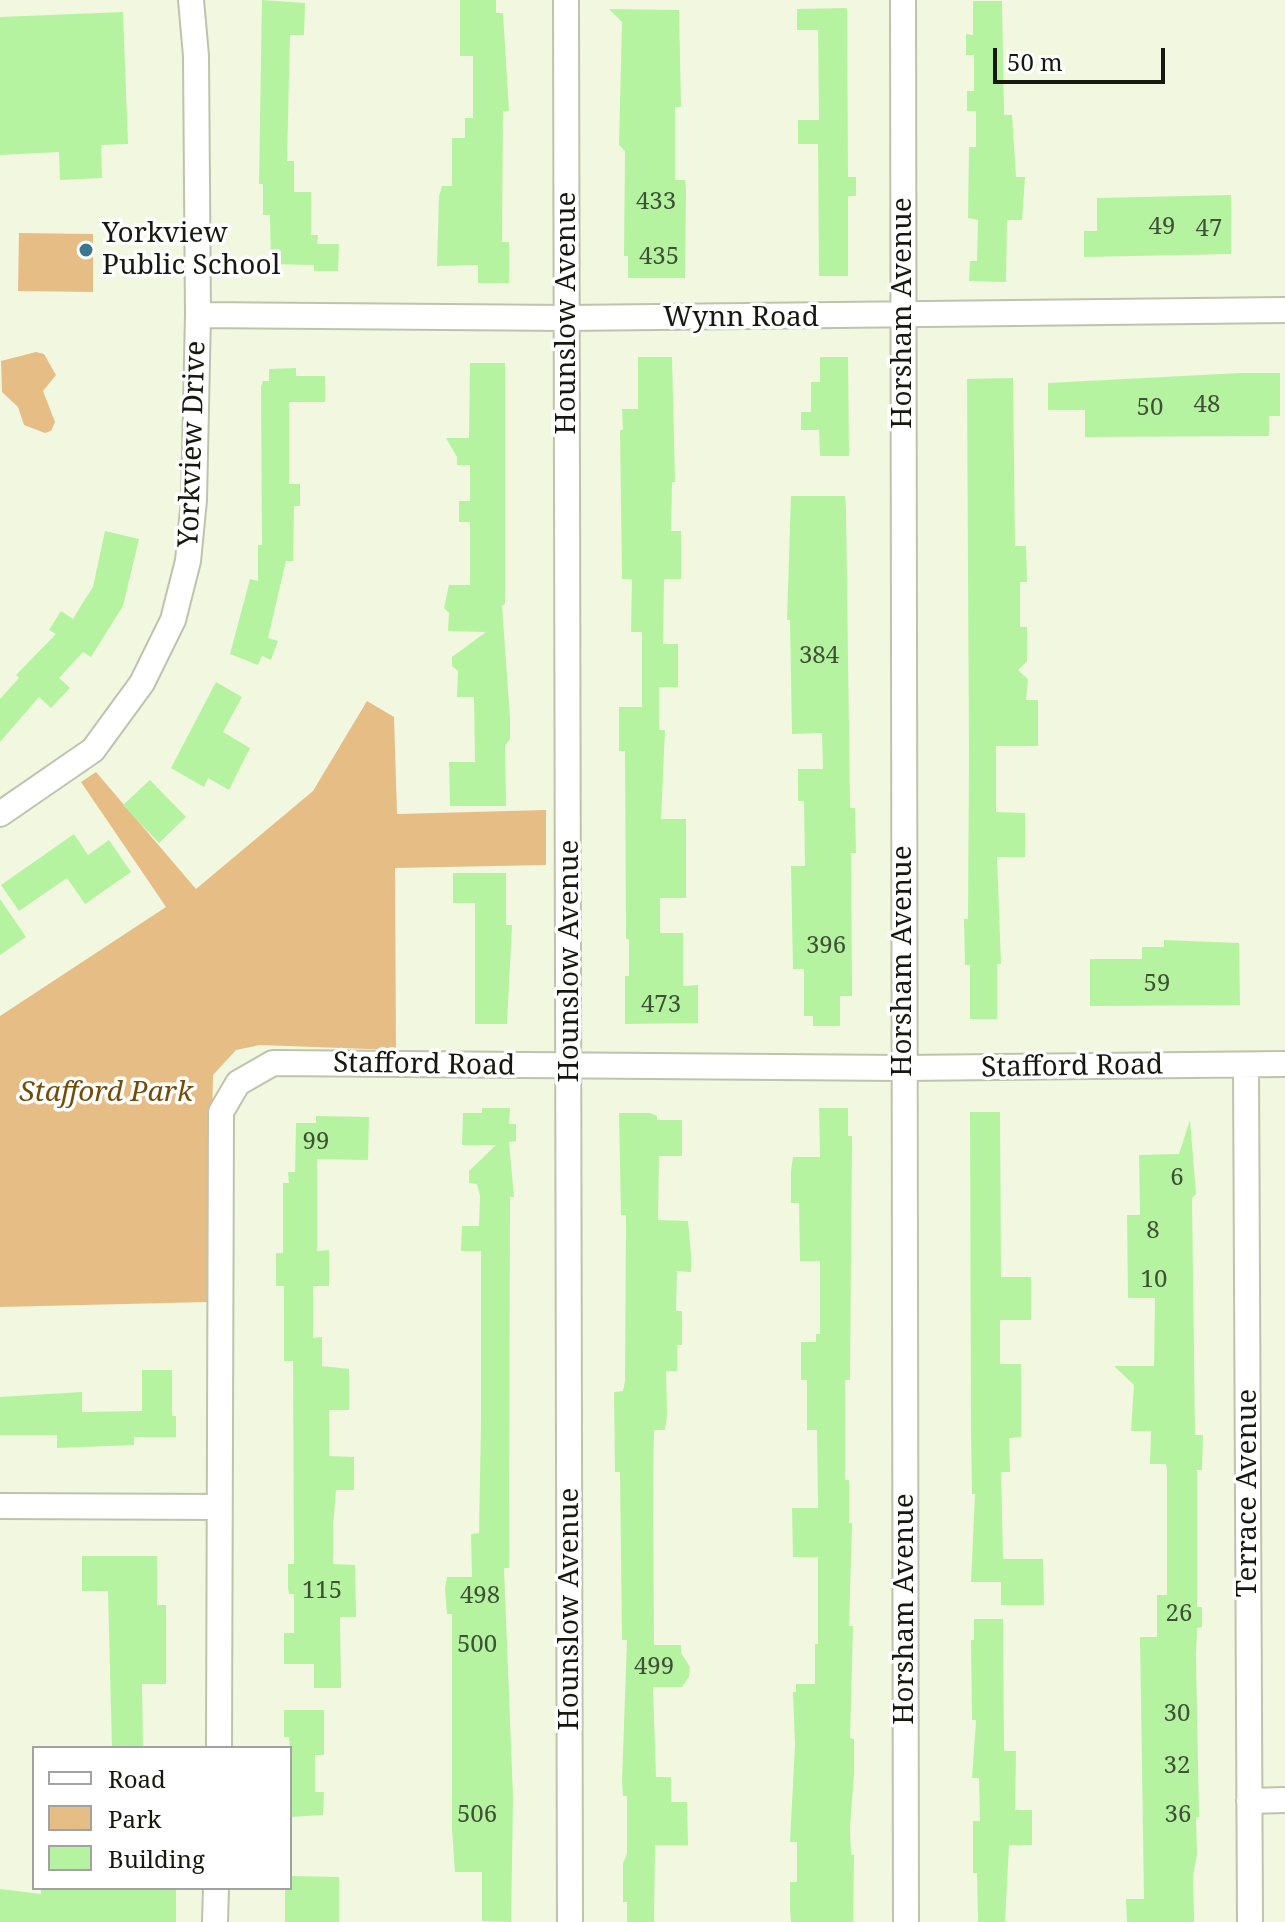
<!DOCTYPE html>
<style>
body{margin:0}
#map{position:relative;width:1285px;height:1922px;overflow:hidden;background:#f2f7e0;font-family:"Noto Serif",serif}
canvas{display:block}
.legend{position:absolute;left:32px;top:1746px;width:260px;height:144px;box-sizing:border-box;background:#fff;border:2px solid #a2a3a0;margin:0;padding:10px 14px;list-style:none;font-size:24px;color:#171911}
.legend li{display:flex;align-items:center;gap:16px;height:40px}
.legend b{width:40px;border:2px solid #a2a3a0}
.scale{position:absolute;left:993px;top:48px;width:172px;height:36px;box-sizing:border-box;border:4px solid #171911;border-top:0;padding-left:10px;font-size:24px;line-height:28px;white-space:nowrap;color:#171911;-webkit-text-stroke:6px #fff;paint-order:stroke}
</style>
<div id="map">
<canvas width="1285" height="1922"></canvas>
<ul class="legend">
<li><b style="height:10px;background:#fff"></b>Road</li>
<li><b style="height:22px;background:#e7bd86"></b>Park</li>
<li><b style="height:22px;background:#b5f3a0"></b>Building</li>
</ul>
<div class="scale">50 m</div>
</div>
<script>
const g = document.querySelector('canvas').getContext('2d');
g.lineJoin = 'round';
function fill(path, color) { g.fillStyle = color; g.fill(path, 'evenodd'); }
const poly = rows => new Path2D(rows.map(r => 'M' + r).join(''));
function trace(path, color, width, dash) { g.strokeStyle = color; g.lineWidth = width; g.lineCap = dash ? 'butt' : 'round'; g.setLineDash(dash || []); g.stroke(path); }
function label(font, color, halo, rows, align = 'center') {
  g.font = font + ' "Noto Serif",serif'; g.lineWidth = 7; g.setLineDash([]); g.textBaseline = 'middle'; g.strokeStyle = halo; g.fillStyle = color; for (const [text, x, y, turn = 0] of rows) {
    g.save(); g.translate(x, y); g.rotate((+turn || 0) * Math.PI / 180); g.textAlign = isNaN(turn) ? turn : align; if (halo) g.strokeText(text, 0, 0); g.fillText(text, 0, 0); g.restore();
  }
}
fill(poly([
 [19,233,93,234,93,292,18,291],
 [36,352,44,354,56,375,43,391,55,422,51,431,45,433,24,425,18,407,2,392,1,361],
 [367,701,394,717,397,814,546,810,546,865,395,868,396,1050,260,1045,236,1050,213,1075,208,1302,0,1307,0,1016,166,907,81,782,96,772,196,889,313,791]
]), '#e7bd86');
fill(poly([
 [262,0,305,3,304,35,290,35,287,161,294,161,294,192,311,192,311,235,318,235,317,244,339,244,338,271,314,271,314,265,271,264,270,215,263,215,263,184,259,184],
 [460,0,496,0,496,13,503,13,509,111,503,111,502,242,509,242,509,283,478,283,478,265,437,266,439,196,442,186,452,186,452,138,465,138,465,118,473,118,473,56,460,56],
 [973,1,1002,1,1004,115,1012,115,1016,177,1025,177,1022,220,1007,220,1006,282,969,281,970,261,977,261,978,220,968,218,969,147,976,147,976,111,967,111,967,91,974,91,974,55,966,55,966,34,973,35],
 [847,8,848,177,856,177,856,196,848,196,848,276,819,276,818,144,798,144,798,120,819,120,818,30,797,30,797,9],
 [609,9,679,10,681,107,675,107,675,180,685,180,686,189,685,278,628,278,628,256,624,256,625,151,619,145,622,22],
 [123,12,128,144,101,145,102,178,60,180,59,152,0,155,0,17],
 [1231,195,1231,254,1084,257,1084,231,1097,231,1097,198],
 [638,357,672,357,675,482,672,482,671,531,681,531,681,579,664,579,663,644,678,644,678,687,659,687,659,730,665,730,661,819,686,819,686,898,660,898,660,933,683,933,683,986,698,985,698,1023,625,1024,625,976,629,976,629,939,626,939,625,751,619,751,619,707,642,707,642,632,631,632,632,579,622,579,620,430,623,430,622,409,638,409],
 [820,357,848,357,849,456,820,456,819,430,801,430,801,412,811,412,811,382,820,382],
 [470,363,505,363,505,604,502,606,510,718,510,739,505,746,506,806,450,806,449,762,475,762,474,697,457,697,458,671,452,666,452,657,486,632,448,631,449,613,444,608,449,585,470,585,470,522,459,522,459,501,470,501,470,465,457,465,457,457,446,438,469,438],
 [296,368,296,376,325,376,325,402,289,402,289,484,300,484,300,506,294,506,293,561,286,561,268,638,278,641,271,660,262,656,258,665,230,654,250,579,258,581,258,545,262,545,261,387,263,381,269,381,269,369],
 [1240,373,1280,373,1280,416,1269,416,1269,436,1085,437,1085,410,1048,410,1048,383],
 [1013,378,1015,546,1026,546,1027,582,1020,582,1020,627,1027,627,1027,661,1018,670,1028,679,1026,700,1038,700,1038,746,996,746,996,812,1025,813,1025,857,997,857,1001,964,997,964,997,1019,970,1019,970,965,965,965,964,919,968,919,969,755,967,379],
 [791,496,845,496,846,509,850,808,855,808,856,853,851,853,852,996,840,996,840,1026,813,1026,813,1016,804,1016,804,969,793,969,791,866,805,866,804,801,798,801,798,769,823,769,822,733,792,734,790,620,787,620],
 [105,531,139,539,123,606,91,657,83,652,59,678,70,688,51,708,39,697,0,742,0,699,19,678,16,675,56,634,49,630,61,611,73,619,82,604,93,587],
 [216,682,242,697,223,732,250,748,229,790,208,778,204,787,171,768],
 [150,780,186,817,159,843,123,805],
 [74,834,88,855,109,840,131,872,85,904,67,878,19,911,1,885],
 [453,873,506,873,506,925,512,925,507,1024,475,1024,475,903,453,903],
 [0,899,26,937,0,955],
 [1164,940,1239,943,1240,1005,1090,1006,1090,959,1142,959,1142,947,1164,947],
 [482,1108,510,1108,509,1124,516,1124,516,1141,509,1142,514,1197,510,1197,509,1568,504,1568,513,1797,511,1922,482,1921,482,1872,455,1872,452,1829,452,1614,447,1614,445,1588,447,1577,472,1577,471,1534,479,1533,481,1422,481,1251,461,1251,462,1226,479,1226,480,1196,477,1184,469,1183,469,1171,496,1145,462,1145,463,1113,482,1113],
 [819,1108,848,1108,848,1136,852,1136,850,1380,845,1380,845,1480,849,1480,849,1523,852,1523,849,1626,853,1626,850,1738,854,1739,854,1773,850,1827,851,1855,854,1855,853,1922,791,1922,790,1909,790,1882,797,1882,797,1842,790,1842,795,1745,793,1692,796,1692,796,1684,815,1684,815,1644,818,1644,818,1557,793,1557,792,1508,818,1508,817,1430,807,1430,807,1380,801,1380,801,1342,816,1342,816,1334,820,1334,820,1261,800,1261,799,1203,791,1203,791,1171,793,1157,820,1157],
 [970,1112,1000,1112,1001,1277,1031,1277,1031,1320,1000,1320,1000,1364,1021,1364,1021,1437,1009,1438,1010,1472,1001,1472,1003,1559,1043,1559,1044,1605,1001,1605,1001,1582,971,1582,975,1494,972,1494,971,1429],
 [619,1113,650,1113,657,1116,657,1120,682,1120,682,1156,659,1156,658,1220,688,1221,691,1254,691,1272,677,1271,676,1311,682,1311,682,1345,677,1345,677,1371,666,1371,667,1415,665,1430,654,1430,653,1483,654,1645,681,1645,681,1653,690,1667,689,1677,682,1687,653,1687,656,1777,671,1777,671,1802,687,1802,688,1845,655,1845,654,1922,627,1922,627,1902,623,1902,623,1863,627,1854,627,1796,623,1796,622,1781,627,1640,622,1640,620,1472,615,1472,614,1392,623,1391,625,1381,626,1215,621,1215],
 [316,1116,369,1117,368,1160,317,1159,317,1251,329,1250,329,1286,313,1286,313,1338,322,1337,322,1366,349,1369,349,1410,329,1410,329,1456,354,1457,354,1490,336,1490,333,1527,333,1564,355,1565,356,1617,340,1617,341,1688,314,1688,314,1664,284,1664,284,1633,294,1633,294,1594,289,1594,288,1587,288,1564,294,1564,293,1361,284,1361,284,1286,276,1286,276,1253,283,1253,283,1183,289,1183,288,1172,295,1172,296,1123,316,1123],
 [1190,1120,1196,1194,1192,1198,1195,1435,1203,1435,1202,1470,1197,1470,1197,1607,1202,1607,1202,1627,1197,1628,1196,1657,1199,1817,1196,1817,1197,1855,1193,1875,1194,1922,1127,1922,1126,1899,1144,1899,1140,1637,1157,1637,1157,1595,1167,1595,1167,1470,1166,1464,1150,1464,1151,1431,1131,1431,1134,1385,1114,1366,1154,1366,1155,1298,1128,1298,1127,1215,1140,1215,1139,1155,1179,1154],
 [142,1370,172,1370,172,1416,176,1416,176,1437,134,1437,134,1445,57,1448,57,1435,0,1435,0,1397,82,1392,82,1412,142,1411],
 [82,1556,157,1556,157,1605,166,1605,166,1684,142,1684,143,1748,112,1748,108,1591,82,1591],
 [974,1619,1003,1619,1004,1751,1016,1751,1015,1810,1032,1810,1032,1845,1009,1845,1005,1922,978,1922,977,1873,973,1873,973,1821,980,1821,979,1778,972,1778,976,1720,972,1720,971,1640,974,1640],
 [284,1710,324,1710,324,1755,315,1755,315,1792,324,1792,323,1815,290,1817,290,1748,289,1737,284,1737],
 [290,1876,339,1877,339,1922,285,1922,285,1888,290,1888],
 [41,1888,176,1888,176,1922,0,1922,0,1889,41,1894]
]), '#b5f3a0');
const minor = poly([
 [566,0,570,1922],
 [903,0,906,1922],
 [198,315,567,318,1285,310],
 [0,814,93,750,142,683,173,620,188,561,194,500,198,315,196,56,191,0],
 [1246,1065,1250,1922],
 [0,1506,219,1507],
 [219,1748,221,1112,238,1083,273,1063,903,1068,1285,1064],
 [1249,1801,1285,1800],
 [215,1922,216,1888]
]);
trace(minor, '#bfc3ad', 28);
trace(minor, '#fff', 24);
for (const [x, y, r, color] of [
 [86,250,8,"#3b788f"]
]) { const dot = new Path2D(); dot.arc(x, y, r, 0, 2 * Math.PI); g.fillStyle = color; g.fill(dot); trace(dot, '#fff', 3); }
label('24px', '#3e5035', null, [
 ["433",656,202],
 ["49",1162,227],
 ["47",1209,229],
 ["435",659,257],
 ["48",1207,405],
 ["50",1150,408],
 ["384",819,656],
 ["396",826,946],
 ["59",1157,984],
 ["473",661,1005],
 ["99",316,1142],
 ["6",1177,1178],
 ["8",1153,1231],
 ["10",1154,1280],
 ["115",322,1591],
 ["498",480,1596],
 ["26",1179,1614],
 ["500",477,1645],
 ["499",654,1667],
 ["30",1177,1714],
 ["32",1177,1766],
 ["506",477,1815],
 ["36",1178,1815]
]);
label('28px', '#171911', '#fff', [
 ["Yorkview",102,234],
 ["Public School",102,266]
], 'left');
label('28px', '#171911', '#fff', [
 ["Hounslow Avenue",567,313,-90],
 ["Horsham Avenue",903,313,-90],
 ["Wynn Road",741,318],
 ["Yorkview Drive",193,444,-88],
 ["Hounslow Avenue",570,961,-90],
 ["Horsham Avenue",903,961,-90],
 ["Stafford Road",424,1065,1],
 ["Stafford Road",1072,1067,-1],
 ["Terrace Avenue",1248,1493,-90],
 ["Hounslow Avenue",570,1609,-90],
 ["Horsham Avenue",905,1609,-90]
]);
label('italic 28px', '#754c06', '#fff', [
 ["Stafford Park",106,1093]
]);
</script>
